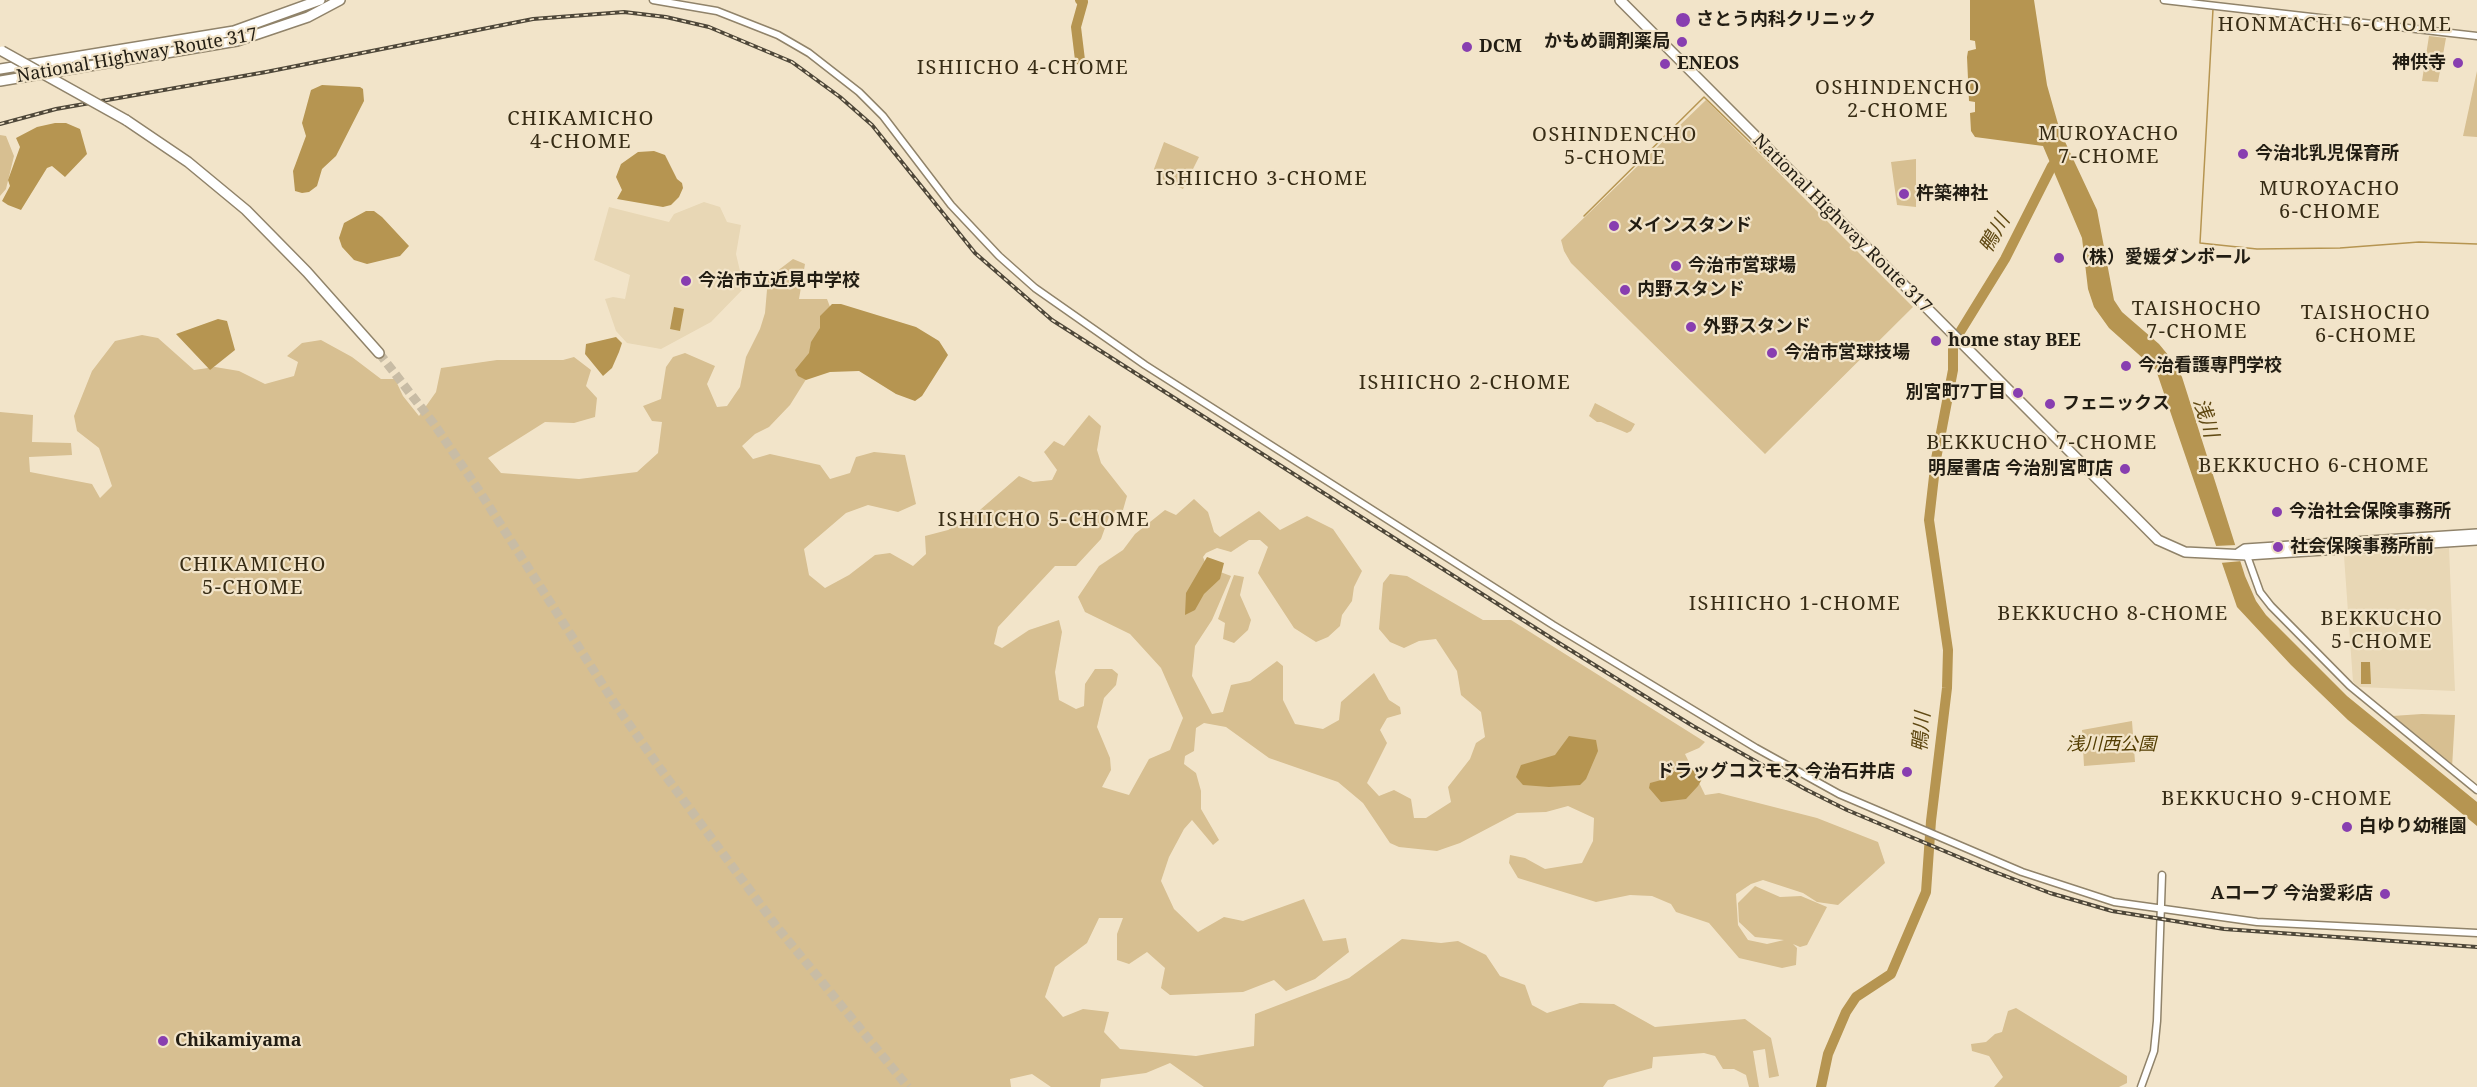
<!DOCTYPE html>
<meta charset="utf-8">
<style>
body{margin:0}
canvas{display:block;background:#f2e4c9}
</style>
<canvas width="2477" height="1087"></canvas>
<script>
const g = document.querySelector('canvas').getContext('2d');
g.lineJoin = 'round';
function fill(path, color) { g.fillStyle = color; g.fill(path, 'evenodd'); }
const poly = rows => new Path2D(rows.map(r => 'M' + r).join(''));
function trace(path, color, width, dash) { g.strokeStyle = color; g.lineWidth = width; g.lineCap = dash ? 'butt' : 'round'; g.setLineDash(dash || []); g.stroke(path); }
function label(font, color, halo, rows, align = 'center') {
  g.font = font + ' "Noto Serif","Noto Sans JP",serif'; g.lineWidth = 4.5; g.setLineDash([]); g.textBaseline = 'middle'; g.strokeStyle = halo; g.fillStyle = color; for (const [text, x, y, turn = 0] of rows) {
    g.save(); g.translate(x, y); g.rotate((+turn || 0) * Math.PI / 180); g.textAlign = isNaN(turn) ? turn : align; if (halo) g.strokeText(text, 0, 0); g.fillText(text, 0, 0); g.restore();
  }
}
fill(poly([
 [704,202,720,207,727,222,741,225,736,254,744,288,711,322,661,349,627,343,616,331,605,299,613,297,625,299,630,275,594,260,609,207,669,222,674,214],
 [2449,548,2455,691,2359,687,2353,682,2344,556]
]), '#e8d7b5');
fill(poly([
 [2429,36,2446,38,2438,82,2422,81],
 [2477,71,2477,137,2463,136],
 [1706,100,1913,307,1765,454,1571,263,1564,251,1561,240],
 [0,135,6,136,14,156,6,189,0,196],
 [1164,142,1199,157,1183,189,1160,178,1154,169],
 [1916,159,1916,207,1897,205,1891,162],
 [793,259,805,264,799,299,827,299,832,312,810,373,790,405,769,427,755,434,742,446,753,459,770,454,820,465,830,479,850,473,856,457,874,452,905,455,916,504,898,512,868,505,846,513,804,549,809,575,825,588,849,575,875,555,890,553,913,566,926,554,925,536,948,530,973,516,1019,476,1033,482,1052,480,1057,470,1044,452,1054,441,1064,446,1089,415,1101,426,1097,450,1101,463,1127,496,1123,510,1110,514,1101,539,1076,566,1055,566,998,627,994,644,1002,648,1029,630,1059,620,1062,632,1055,672,1059,700,1076,709,1084,706,1085,684,1095,669,1112,669,1118,674,1116,685,1104,698,1097,727,1110,758,1111,770,1102,787,1129,795,1149,759,1170,750,1183,718,1161,668,1130,634,1085,612,1078,597,1099,566,1123,550,1135,534,1165,510,1176,515,1194,499,1208,512,1214,532,1220,537,1259,511,1280,530,1307,516,1333,529,1362,571,1354,587,1352,601,1342,615,1340,626,1328,637,1316,642,1294,628,1258,573,1268,547,1260,540,1249,540,1231,552,1217,548,1206,553,1203,557,1207,567,1231,576,1212,620,1195,646,1192,676,1212,714,1223,712,1231,685,1250,681,1277,661,1283,666,1283,700,1295,724,1323,729,1339,720,1341,702,1374,673,1389,700,1400,707,1401,714,1387,718,1380,730,1387,743,1367,783,1379,796,1394,790,1411,799,1414,818,1426,818,1451,802,1448,787,1470,759,1476,743,1485,737,1481,712,1461,695,1457,671,1436,639,1419,641,1404,648,1390,642,1379,629,1383,583,1390,574,1407,576,1483,620,1511,620,1705,742,1699,748,1685,754,1705,795,1719,793,1817,818,1878,842,1885,863,1838,905,1817,902,1803,893,1763,880,1751,884,1736,894,1738,925,1748,940,1767,944,1784,940,1755,937,1739,922,1738,903,1755,886,1780,897,1801,896,1827,907,1807,945,1800,947,1793,944,1797,948,1796,965,1782,968,1739,958,1709,923,1676,912,1671,904,1652,896,1630,895,1596,902,1518,878,1509,863,1510,855,1525,858,1545,869,1582,863,1593,841,1594,818,1568,806,1546,812,1517,813,1460,843,1437,851,1399,847,1390,843,1363,803,1338,782,1269,758,1226,727,1204,723,1196,728,1194,751,1185,756,1184,764,1196,773,1201,791,1201,809,1219,840,1213,845,1192,820,1184,829,1169,857,1161,881,1174,909,1198,932,1224,917,1243,921,1304,899,1323,941,1346,938,1349,952,1315,979,1286,991,1274,980,1243,992,1170,995,1161,988,1165,968,1147,952,1129,964,1117,960,1117,934,1123,918,1099,918,1087,943,1055,967,1045,997,1063,1017,1083,1009,1109,1012,1104,1032,1120,1049,1196,1056,1254,1046,1255,1014,1349,978,1402,939,1441,943,1458,941,1486,955,1500,976,1525,985,1532,1005,1547,1013,1580,1003,1614,1004,1655,1027,1745,1019,1771,1038,1779,1076,1769,1078,1765,1049,1753,1051,1759,1087,1749,1087,1746,1075,1734,1069,1723,1069,1715,1056,1704,1053,1653,1057,1652,1068,1608,1080,1603,1087,1204,1087,1170,1063,1146,1073,1101,1079,1100,1087,1051,1087,1032,1074,1010,1079,1011,1087,0,1087,0,412,33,415,32,442,71,443,72,455,29,457,30,472,92,484,100,498,112,486,99,448,77,431,74,416,92,371,115,341,142,335,158,338,194,370,215,367,239,371,265,384,294,376,298,362,287,356,302,343,321,340,352,357,381,379,395,379,403,396,419,416,436,392,441,368,497,360,563,360,574,357,591,370,586,386,597,398,595,417,574,423,545,422,488,458,501,473,579,479,637,472,658,453,662,422,652,421,643,406,661,399,666,367,673,357,685,353,715,366,707,384,717,407,727,406,740,387,746,357,760,329,765,313,768,278],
 [1595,403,1635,424,1631,431,1627,433,1601,422,1597,422,1589,416],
 [1234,575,1244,577,1240,595,1251,620,1248,630,1234,643,1223,639,1225,623,1218,619],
 [2422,714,2455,715,2452,768,2392,716],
 [2132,721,2135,762,2084,766,2082,730],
 [2016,1008,2127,1076,2127,1083,2119,1087,1994,1087,2003,1077,1989,1056,1972,1051,1971,1044,1986,1042,1995,1034,2002,1032,2008,1011]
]), '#d7bf91');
fill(poly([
 [1970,0,2034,0,2047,85,2060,131,2097,210,2114,300,2122,312,2159,344,2173,361,2182,377,2245,576,2256,601,2266,615,2347,696,2477,802,2477,826,2348,720,2291,665,2237,607,2156,370,2109,328,2094,307,2088,289,2082,238,2043,146,1975,137,1971,131,1970,113,1975,112,1975,102,1969,101,1967,57,1968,51,1976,49,1975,41,1970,40],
 [322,85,360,87,363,89,364,101,336,156,322,169,317,186,309,192,302,193,295,191,293,171,306,136,302,123,311,90],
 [55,123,66,123,80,129,87,154,65,177,52,166,47,168,21,210,8,205,2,201,10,186,8,180,20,147,16,138,37,127],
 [654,151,665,155,677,179,682,183,683,188,679,197,671,205,663,207,617,199,622,190,616,177,621,164,638,152],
 [366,211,374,211,382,217,409,246,400,256,367,264,354,260,342,247,339,238,344,223],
 [832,304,841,304,916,327,939,341,948,355,922,396,915,401,896,394,859,371,830,372,806,380,798,376,795,370,809,353,811,342,820,328,820,316],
 [674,307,684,309,680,331,670,329],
 [218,319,227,321,235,350,210,370,176,334],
 [616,337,622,343,619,352,612,368,603,376,585,354,586,344],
 [1207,557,1224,563,1220,579,1204,594,1195,610,1185,615,1186,593],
 [2361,662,2370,662,2371,684,2361,684],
 [1569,736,1596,740,1598,751,1586,779,1580,785,1549,787,1523,785,1516,777,1521,765,1555,755],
 [1682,765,1689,766,1702,779,1698,786,1686,799,1661,802,1649,788,1650,783,1665,779]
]), '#b69551');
fill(poly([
 [2237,545,2242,561,2220,563,2215,546]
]), '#f2e4c9');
trace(poly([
 [2213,9,2200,243,2257,249,2340,248,2419,242,2477,244],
 [1584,216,1704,97,1787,178]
]), '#b69551', 1.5);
trace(poly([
 [1080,60,1076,27,1083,2,1080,0],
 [1960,332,2005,259,2052,166,2060,156],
 [1821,1087,1828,1054,1846,1012,1856,997,1891,974,1926,892,1931,821,1947,688,1948,650,1929,520,1936,459,1953,370,1953,349]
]), '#b69551', 10);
trace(poly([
 [379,353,434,424,478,489,615,704,659,767,777,927,908,1087]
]), '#c8bca5', 9, [9, 4.5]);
const minor = poly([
 [653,0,717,11,778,35,809,53,859,92,883,116,951,205,999,256,1035,288,1145,365,1553,625,1756,748,1839,794,2022,872,2114,902,2257,922,2477,933],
 [2164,0,2477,36],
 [2246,553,2260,592,2271,606,2350,686,2477,790],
 [2141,1087,2154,1051,2157,1021,2162,875]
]);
const highway = poly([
 [1620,0,2158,540,2185,552,2247,555,2477,540],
 [0,69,234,31,320,0],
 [0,81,237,41,308,17,340,0],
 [126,120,188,162,246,210,307,272,379,353],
 [2239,553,2245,549,2477,534]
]);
trace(minor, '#90836a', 9);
trace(highway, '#90836a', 12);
trace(minor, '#fff', 6);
trace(highway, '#fff', 9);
const rail = poly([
 [0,124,56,109,266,72,533,19,624,12,666,17,709,27,792,62,840,97,872,125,975,253,1052,320,1559,643,1693,726,1805,789,1847,810,1987,869,2050,893,2112,911,2224,929,2477,947]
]);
trace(rail, '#4e4739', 4);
trace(rail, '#f2e4c9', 1.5, [4.5]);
const highwayBridge = poly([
 [2,51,126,120]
]);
trace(highwayBridge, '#90836a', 12, []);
trace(highwayBridge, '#fff', 9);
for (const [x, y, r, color] of [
 [1683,20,8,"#883eb0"],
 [1682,42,6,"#883eb0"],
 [1467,47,6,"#883eb0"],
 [2458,63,6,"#883eb0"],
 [1665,64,6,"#883eb0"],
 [2243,154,6,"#883eb0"],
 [1904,194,6,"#883eb0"],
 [1614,226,6,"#883eb0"],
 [2059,258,6,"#883eb0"],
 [1676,266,6,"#883eb0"],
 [686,281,6,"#883eb0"],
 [1625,290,6,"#883eb0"],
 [1691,327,6,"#883eb0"],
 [1936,341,6,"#883eb0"],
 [1772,353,6,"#883eb0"],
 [2126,366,6,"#883eb0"],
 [2018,393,6,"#883eb0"],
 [2050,404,6,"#883eb0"],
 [2125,469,6,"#883eb0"],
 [2277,512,6,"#883eb0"],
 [2278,547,6,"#883eb0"],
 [1907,772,6,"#883eb0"],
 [2347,827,6,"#883eb0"],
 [2385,894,6,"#883eb0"],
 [163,1041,6,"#883eb0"]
]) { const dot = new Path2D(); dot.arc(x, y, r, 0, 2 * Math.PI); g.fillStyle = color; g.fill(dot); trace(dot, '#f2e4c9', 2); }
label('bold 18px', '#221d13', '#f2e4c9', [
 ["さとう内科クリニック",1696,20],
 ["かもめ調剤薬局",1670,42,"right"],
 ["DCM",1479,47],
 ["神供寺",2446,63,"right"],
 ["ENEOS",1677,64],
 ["今治北乳児保育所",2255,154],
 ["杵築神社",1916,194],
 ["メインスタンド",1626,226],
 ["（株）愛媛ダンボール",2071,258],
 ["今治市営球場",1688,266],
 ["今治市立近見中学校",698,281],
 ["内野スタンド",1637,290],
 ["外野スタンド",1703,327],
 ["home stay BEE",1948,341],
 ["今治市営球技場",1784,353],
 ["今治看護専門学校",2138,366],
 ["別宮町7丁目",2006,393,"right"],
 ["フェニックス",2062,404],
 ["明屋書店 今治別宮町店",2113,469,"right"],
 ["今治社会保険事務所",2289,512],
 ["社会保険事務所前",2290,547],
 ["ドラッグコスモス 今治石井店",1895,772,"right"],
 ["白ゆり幼稚園",2359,827],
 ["Aコープ 今治愛彩店",2373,894,"right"],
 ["Chikamiyama",175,1041]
], 'left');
label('18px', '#221d13', '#f2e4c9', [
 ["National Highway Route 317",137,56,-10],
 ["National Highway Route 317",1842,224,45]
]);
label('italic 18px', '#533d02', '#f2e4c9', [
 ["浅川西公園",2111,745]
]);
g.letterSpacing = '1.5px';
label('20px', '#372c15', '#f2e4c9', [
 ["HONMACHI 6-CHOME",2335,25],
 ["ISHIICHO 4-CHOME",1023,68],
 ["OSHINDENCHO",1898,88],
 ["2-CHOME",1898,111],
 ["CHIKAMICHO",581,119],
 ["4-CHOME",581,142],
 ["MUROYACHO",2109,134],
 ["7-CHOME",2109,157],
 ["OSHINDENCHO",1615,135],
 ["5-CHOME",1615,158],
 ["ISHIICHO 3-CHOME",1262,179],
 ["MUROYACHO",2330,189],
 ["6-CHOME",2330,212],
 ["TAISHOCHO",2197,309],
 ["7-CHOME",2197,332],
 ["TAISHOCHO",2366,313],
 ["6-CHOME",2366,336],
 ["ISHIICHO 2-CHOME",1465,383],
 ["BEKKUCHO 7-CHOME",2042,443],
 ["BEKKUCHO 6-CHOME",2314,466],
 ["ISHIICHO 5-CHOME",1044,520],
 ["CHIKAMICHO",253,565],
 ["5-CHOME",253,588],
 ["ISHIICHO 1-CHOME",1795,604],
 ["BEKKUCHO 8-CHOME",2113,614],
 ["BEKKUCHO",2382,619],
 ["5-CHOME",2382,642],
 ["BEKKUCHO 9-CHOME",2277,799]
]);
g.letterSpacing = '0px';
label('italic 20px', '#604913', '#f2e4c9', [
 ["鴨川",1995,234,-60],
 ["浅川",2205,418,72],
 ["鴨川",1922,732,-85]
]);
</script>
